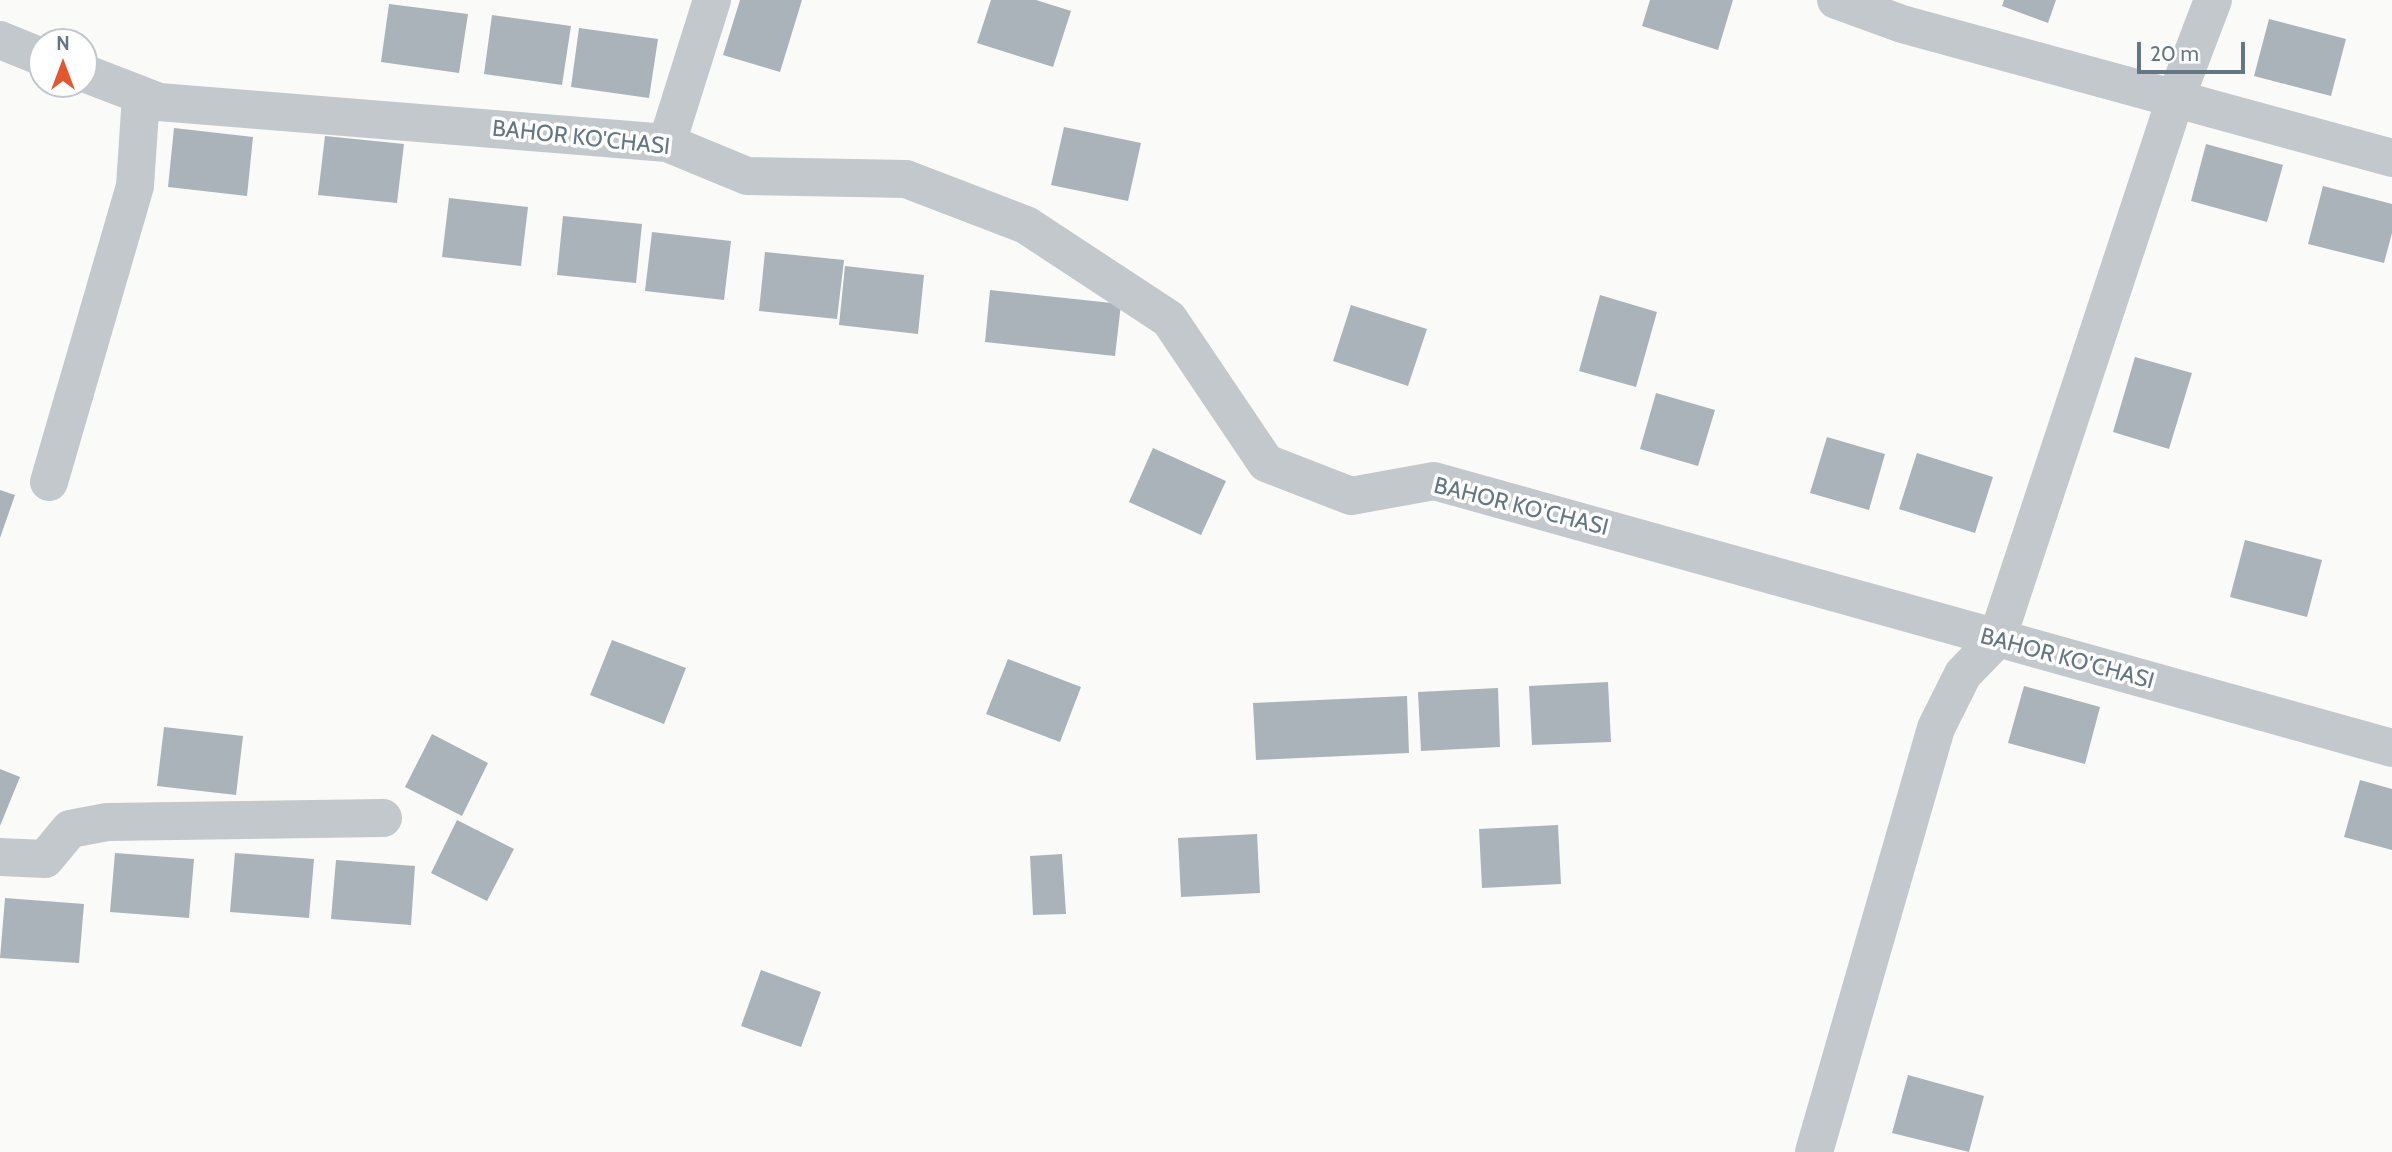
<!DOCTYPE html>
<style>
body{margin:0}
#map{position:relative;width:2392px;height:1152px;overflow:hidden;background:#fafaf8;font-family:Cabin,sans-serif}
canvas{display:block}
.north{position:absolute;left:28px;top:28px;width:70px;height:70px;box-sizing:border-box;background:#fff;border:2px solid #c1c8cd;border-radius:50%;rotate:0deg;font-size:19px;font-weight:700;line-height:28px;text-align:center;color:#657683}
.north::after{content:'';display:block;margin:auto;width:24px;height:32px;background:#e4572e;clip-path:polygon(50% 0,100% 100%,50% 72%,0 100%)}
.scale{position:absolute;left:2137px;top:42px;width:108px;height:32px;box-sizing:border-box;border:4px solid #657683;border-top:0;padding-left:9px;font-size:21px;line-height:24px;white-space:nowrap;color:#657683;-webkit-text-stroke:5px #fff;paint-order:stroke}
</style>
<div id="map">
<canvas width="2392" height="1152"></canvas>
<div class="north">N</div>
<div class="scale">20 m</div>
</div>
<script>
const g = document.querySelector('canvas').getContext('2d');
g.lineJoin = 'round';
function fill(path, color) { g.fillStyle = color; g.fill(path, 'evenodd'); }
const poly = rows => new Path2D(rows.map(r => 'M' + r).join(''));
function trace(path, color, width, dash) { g.strokeStyle = color; g.lineWidth = width; g.lineCap = dash ? 'butt' : 'round'; g.setLineDash(dash || []); g.stroke(path); }
function label(font, color, halo, rows, align = 'center') {
  g.font = font + ' Cabin,sans-serif'; g.lineWidth = 7; g.setLineDash([]); g.textBaseline = 'middle'; g.strokeStyle = halo; g.fillStyle = color; for (const [text, x, y, turn = 0] of rows) {
    g.save(); g.translate(x, y); g.rotate((+turn || 0) * Math.PI / 180); g.textAlign = isNaN(turn) ? turn : align; if (halo) g.strokeText(text, 0, 0); g.fillText(text, 0, 0); g.restore();
  }
}
fill(poly([
 [740,0,802,0,780,72,723,55],
 [991,0,1036,0,1071,11,1053,67,977,43],
 [1650,0,1733,0,1718,50,1642,26],
 [2004,0,2056,0,2048,23,2002,6],
 [389,4,468,14,459,73,381,62],
 [492,15,571,26,562,85,484,74],
 [2269,19,2346,39,2331,96,2254,76],
 [579,28,658,39,649,98,571,87],
 [1064,127,1141,143,1128,201,1051,185],
 [174,128,253,137,247,196,168,187],
 [325,136,404,144,397,203,318,195],
 [2206,144,2283,165,2267,222,2191,201],
 [2323,186,2392,204,2392,233,2384,263,2308,244],
 [449,198,528,207,521,266,442,257],
 [563,216,642,224,636,283,557,275],
 [652,232,731,241,724,300,645,291],
 [765,252,844,260,837,319,759,311],
 [845,266,924,275,918,334,839,325],
 [990,290,1121,304,1115,356,985,342],
 [1600,295,1657,312,1636,387,1579,371],
 [1351,305,1427,329,1408,386,1333,361],
 [2135,357,2192,373,2169,449,2113,432],
 [1656,393,1715,410,1698,466,1640,449],
 [1827,437,1885,454,1869,510,1810,493],
 [1153,448,1226,481,1201,535,1129,502],
 [1917,453,1993,477,1975,533,1899,509],
 [0,490,15,495,0,538],
 [2245,540,2322,560,2307,617,2230,597],
 [612,640,686,668,664,724,590,695],
 [1008,659,1081,687,1060,742,986,714],
 [1608,682,1611,742,1532,745,1529,686],
 [2024,686,2100,707,2085,764,2008,743],
 [1498,688,1500,747,1421,751,1418,692],
 [1407,696,1409,753,1256,760,1253,703],
 [164,727,243,736,236,795,157,786],
 [432,734,488,763,462,816,405,787],
 [0,769,20,777,0,826],
 [2360,780,2392,789,2392,850,2344,837],
 [457,820,514,849,487,901,431,873],
 [1558,825,1561,884,1482,888,1479,829],
 [1257,834,1260,893,1181,897,1178,838],
 [115,853,194,859,189,918,110,912],
 [235,853,314,859,309,918,230,912],
 [1062,854,1066,914,1033,915,1030,856],
 [336,860,415,866,411,925,331,919],
 [5,898,84,904,79,963,0,958],
 [761,970,821,992,801,1047,741,1026],
 [1908,1075,1984,1096,1969,1152,1892,1133]
]), '#aab3b9');
trace(poly([
 [1836,0,1902,24,2392,158],
 [0,40,42,57],
 [84,73,159,102,667,143,747,176,906,179,1026,225,1169,319,1266,463,1351,496,1434,481,2392,748],
 [667,143,712,0],
 [49,482,135,186,141,96],
 [0,857,45,859,70,829,107,822,383,818],
 [1814,1152,1936,728,1963,674,1997,639,2175,100,2213,0]
]), '#c3c8cc', 38);
label('23px', '#657683', '#fff', [
 ["BAHOR KO'CHASI",581,138,6],
 ["BAHOR KO'CHASI",1521,507,14],
 ["BAHOR KO'CHASI",2067,659,15]
]);
</script>
